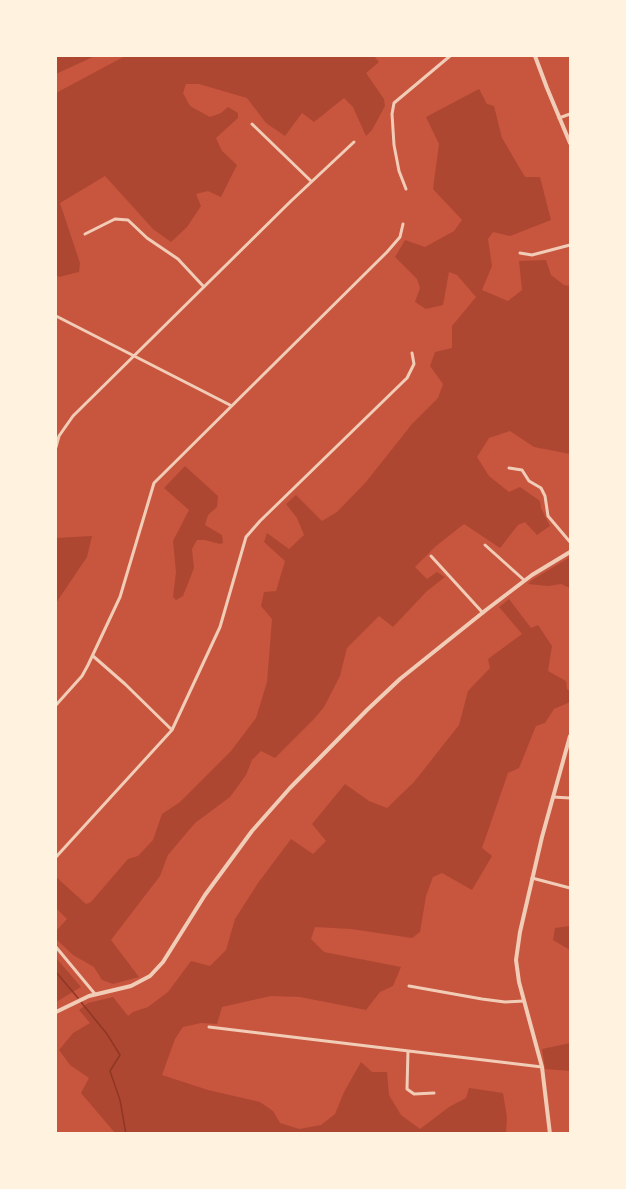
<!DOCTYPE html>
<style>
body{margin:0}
#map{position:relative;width:626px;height:1189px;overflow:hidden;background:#c8553d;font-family:"Fira Sans Condensed",sans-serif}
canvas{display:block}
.frame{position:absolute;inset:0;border:57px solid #fff3e0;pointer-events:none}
</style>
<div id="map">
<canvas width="626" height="1189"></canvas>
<div class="frame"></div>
</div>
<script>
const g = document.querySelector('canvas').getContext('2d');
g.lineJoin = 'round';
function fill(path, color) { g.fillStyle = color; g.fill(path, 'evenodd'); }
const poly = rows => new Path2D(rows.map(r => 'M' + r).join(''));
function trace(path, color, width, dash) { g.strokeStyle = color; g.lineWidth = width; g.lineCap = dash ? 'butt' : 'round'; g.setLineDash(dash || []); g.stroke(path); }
fill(poly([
 [56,56,95,56,56,74],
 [125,56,374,56,379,62,366,73,384,99,385,106,372,130,366,136,353,107,344,98,314,122,302,113,285,136,266,123,247,98,199,84,186,84,183,93,190,106,210,117,221,113,228,107,238,113,238,118,216,138,222,151,237,165,221,197,208,191,196,194,201,206,187,227,171,242,153,229,105,176,60,203,80,263,79,272,59,277,56,275,56,93],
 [479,89,487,104,494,106,502,138,525,177,540,177,551,220,510,236,493,232,488,239,492,266,482,290,508,301,522,290,519,261,546,260,551,275,564,285,570,286,570,454,534,447,510,431,489,438,477,457,489,476,509,492,520,487,540,501,541,508,550,526,537,535,525,522,518,525,500,548,464,524,436,546,415,567,427,579,437,572,445,577,427,591,393,627,379,616,347,648,340,676,324,707,314,719,275,758,261,751,252,760,246,775,230,797,195,823,168,855,160,876,111,940,139,977,113,984,102,980,94,967,73,955,56,939,56,931,67,919,56,908,56,877,86,904,91,902,128,859,138,856,153,840,162,814,180,802,231,751,256,718,267,682,272,619,261,606,264,592,276,591,285,561,264,542,267,533,289,549,304,535,297,518,286,504,296,495,322,521,337,512,366,482,412,424,438,398,443,384,430,366,435,352,452,348,452,326,476,297,457,275,449,272,443,305,426,309,415,302,420,288,417,279,395,257,405,240,425,247,454,231,462,220,433,189,439,144,426,117],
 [185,466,218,496,217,507,208,515,205,525,222,535,223,543,220,544,205,540,197,540,192,549,194,568,183,596,176,600,173,597,176,572,173,541,189,510,164,488],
 [92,536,87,557,56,603,56,538],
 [570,557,570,588,561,584,548,586,528,584,532,580],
 [509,599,531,628,538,625,552,646,548,671,566,681,567,689,570,691,570,702,554,709,545,723,536,726,519,768,508,773,482,848,492,856,472,890,442,873,433,877,426,896,420,932,412,938,351,929,315,927,311,939,324,952,401,967,393,986,380,992,366,1010,300,997,271,996,222,1007,217,1024,201,1023,183,1027,175,1039,162,1075,208,1090,260,1102,273,1111,280,1123,299,1129,321,1125,335,1114,344,1092,361,1062,372,1072,387,1072,389,1095,401,1115,420,1129,449,1107,466,1098,469,1088,503,1093,507,1117,506,1133,115,1133,81,1093,89,1078,70,1065,59,1050,73,1033,90,1023,79,1010,88,1003,113,997,128,1016,133,1012,148,1007,168,992,191,961,210,966,226,950,235,919,258,883,291,839,313,854,326,841,312,824,345,784,369,801,387,808,414,782,459,725,468,691,490,668,488,659,522,634,499,607],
 [570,926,570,950,553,940,555,928],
 [56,958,81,987,56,1002],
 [570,1043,570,1071,545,1069,542,1049]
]), '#ae4732');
trace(poly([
 [56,972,78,998],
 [81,1002,107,1034,120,1055,110,1071,120,1100,126,1134]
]), '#8f3625', 1.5);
trace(poly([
 [559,118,570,114],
 [252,124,311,181],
 [406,189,399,171,394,145,392,114,394,103,450,56],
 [85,234,115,219,128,220,147,238,178,259,204,287],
 [520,253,532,255,570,245],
 [56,316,230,405],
 [56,447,59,436,73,416,291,201,354,142],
 [509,468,522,470,529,481,541,488,545,496,548,516,570,542],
 [485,545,524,580],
 [431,556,483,613],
 [93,656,125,684,172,730],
 [56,705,82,676,88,665,120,597,154,483,387,252,400,237,403,224],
 [553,797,570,798],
 [56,857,172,730,220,627,246,537,260,521,407,378,414,364,412,353],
 [532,878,570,888],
 [56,947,95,994],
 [409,986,482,999,505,1002,524,1001],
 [209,1027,542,1067],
 [408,1051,407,1089,414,1094,434,1093]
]), '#f1ccb7', 3);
trace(poly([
 [535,56,547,88,570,143],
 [56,1012,89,996,131,986,150,976,163,962,205,895,252,831,290,788,367,710,400,679,486,610,532,575,570,552],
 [550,1134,542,1067,519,982,516,960,520,932,542,837,570,736]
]), '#f1ccb7', 4);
</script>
